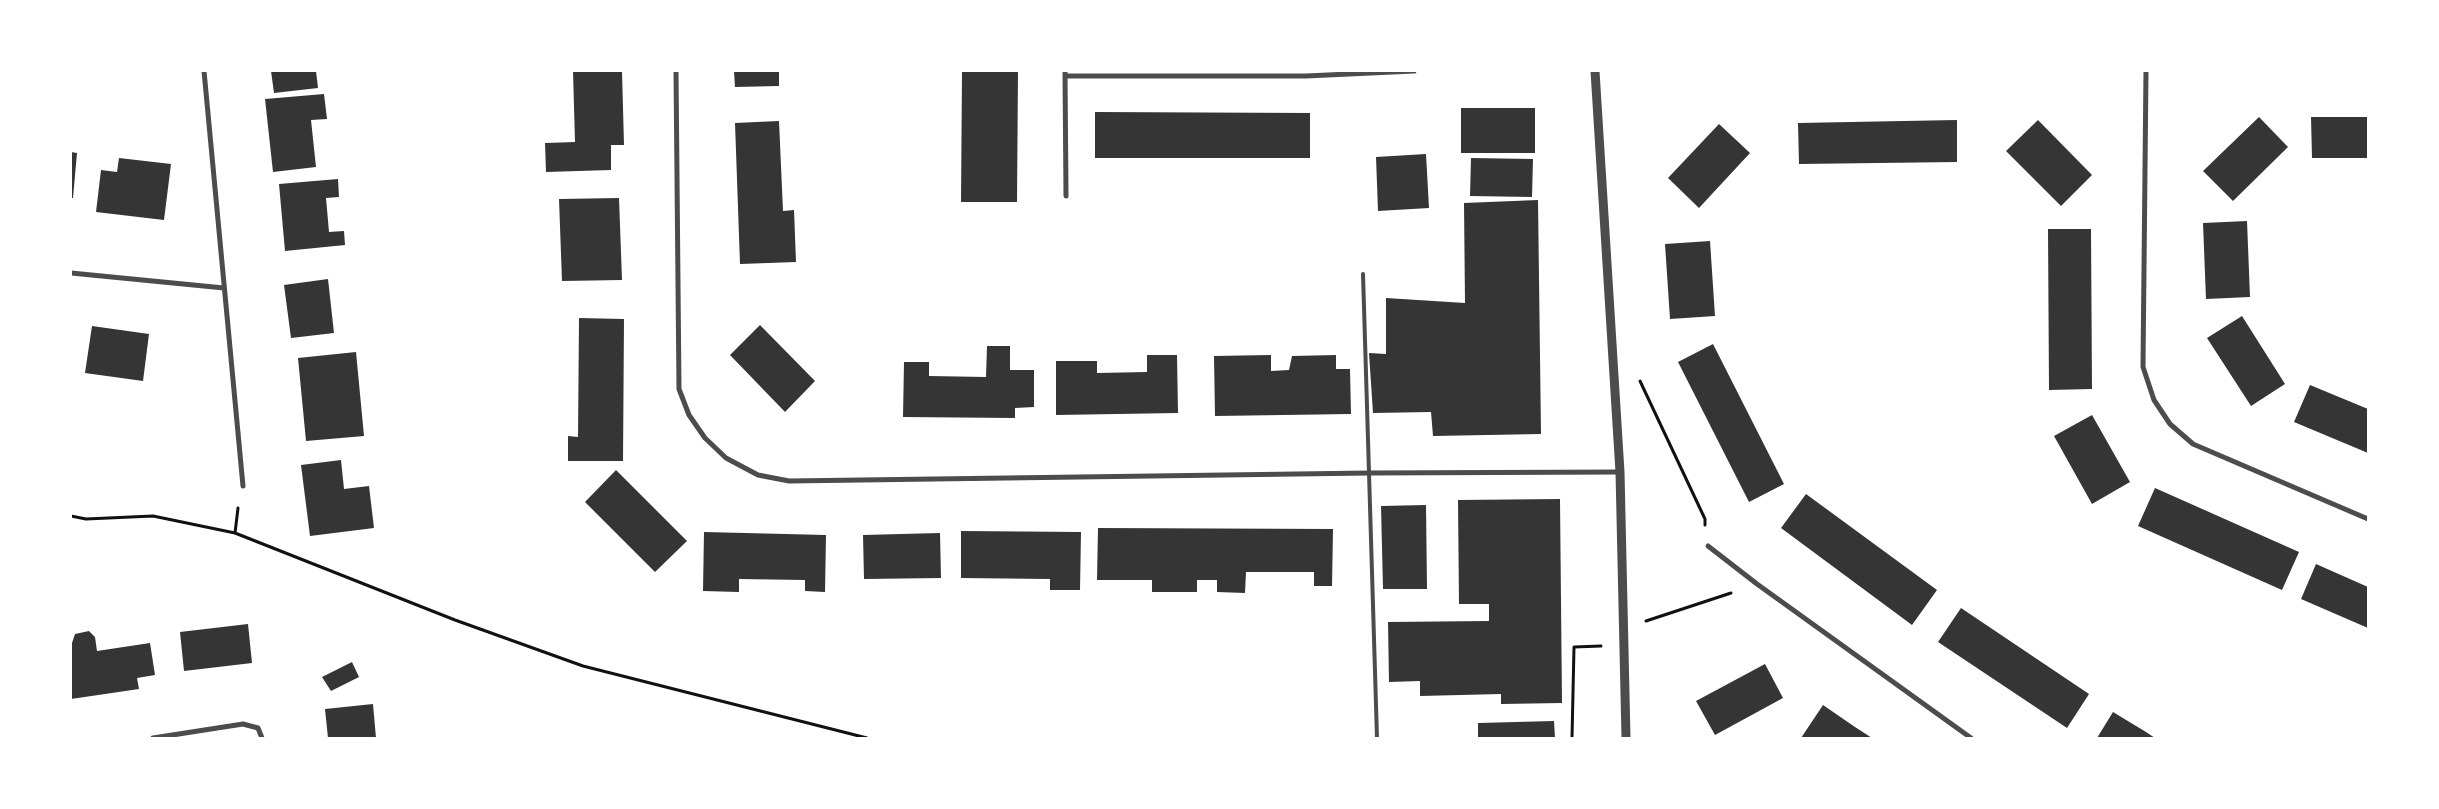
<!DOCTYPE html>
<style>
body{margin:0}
#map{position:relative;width:2439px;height:809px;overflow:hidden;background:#fff;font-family:"DejaVu Sans",sans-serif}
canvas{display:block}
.frame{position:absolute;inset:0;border:72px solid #fff;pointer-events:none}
</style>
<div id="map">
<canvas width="2439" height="809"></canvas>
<div class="frame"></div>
</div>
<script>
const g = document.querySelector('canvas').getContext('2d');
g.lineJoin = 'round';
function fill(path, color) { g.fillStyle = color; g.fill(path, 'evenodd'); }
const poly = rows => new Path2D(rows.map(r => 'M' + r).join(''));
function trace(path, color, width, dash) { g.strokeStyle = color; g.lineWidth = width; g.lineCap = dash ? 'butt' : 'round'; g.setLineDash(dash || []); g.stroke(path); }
fill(poly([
 [271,71,316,71,318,88,274,93],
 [573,71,622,71,624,145,611,145,611,170,546,172,545,143,575,142],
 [734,71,779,71,779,86,735,87],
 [962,71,1018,71,1017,202,961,202],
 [324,94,327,119,311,120,316,167,273,172,265,99],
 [1461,108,1535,108,1535,153,1461,153],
 [1095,112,1310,113,1310,158,1095,158],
 [2259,117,2288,147,2233,201,2203,171],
 [2311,117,2368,117,2368,158,2312,158],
 [1957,120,1957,162,1799,164,1798,123],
 [2038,120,2092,175,2061,206,2006,151],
 [779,121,783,211,794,210,796,262,740,264,735,123],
 [1719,124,1750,153,1699,208,1668,178],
 [71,152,77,153,73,198,71,198],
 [1426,154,1429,208,1378,211,1376,157],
 [119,158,171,164,164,220,96,212,101,170,117,172],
 [1471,158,1533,159,1532,197,1470,196],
 [338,179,339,197,326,198,329,232,344,231,345,245,285,251,279,184],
 [619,198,622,280,562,281,559,199],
 [1538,200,1541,434,1433,436,1431,412,1373,413,1369,353,1386,354,1386,298,1465,303,1464,203],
 [2247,221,2250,297,2206,299,2203,223],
 [2048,229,2091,229,2092,389,2049,390],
 [1710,241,1715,316,1670,319,1665,244],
 [328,279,334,333,291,338,284,285],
 [2242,316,2285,384,2251,406,2207,338],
 [579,318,624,319,623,461,568,461,568,436,578,437],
 [760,325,815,381,785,412,730,355],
 [92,326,149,334,143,381,85,373],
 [1713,344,1784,484,1749,502,1678,362],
 [987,346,1010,346,1010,370,1034,370,1034,407,1015,408,1015,418,903,417,904,362,929,362,929,376,986,377],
 [356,352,364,436,306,441,298,358],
 [1147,355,1177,355,1178,413,1056,415,1056,361,1097,361,1097,373,1147,372],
 [1271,355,1271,371,1289,370,1292,356,1336,355,1336,369,1350,369,1351,414,1215,416,1214,356],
 [2310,385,2368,409,2368,453,2294,422],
 [2092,415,2130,482,2092,504,2054,436],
 [341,460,344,489,369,486,374,528,310,536,301,465],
 [616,470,687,541,655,572,585,502],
 [2155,488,2299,552,2282,590,2138,526],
 [1806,494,1937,590,1912,625,1781,528],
 [1560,499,1562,703,1501,704,1501,694,1420,696,1420,681,1389,682,1388,622,1489,621,1489,604,1459,604,1458,500],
 [1426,505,1427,589,1383,589,1381,506],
 [1098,528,1333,529,1332,586,1314,586,1314,572,1246,572,1245,593,1217,592,1217,580,1197,580,1197,592,1152,592,1152,580,1097,580],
 [961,531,1081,532,1080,590,1050,590,1050,579,961,578],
 [704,532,826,535,825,592,805,591,805,580,739,579,739,592,703,591],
 [940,533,941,578,864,579,863,535],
 [2316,564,2368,587,2368,628,2301,599],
 [1961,608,2089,694,2067,728,1938,642],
 [248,624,252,663,184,671,180,632],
 [89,631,95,637,97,651,150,643,155,675,137,678,139,689,71,699,72,643,75,634],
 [352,662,359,677,331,691,322,677],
 [1765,664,1783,698,1715,735,1696,701],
 [373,704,376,738,328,738,325,709],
 [1823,705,1855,727,1872,738,1801,738],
 [2113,712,2146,732,2155,738,2097,738],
 [1554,721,1555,738,1478,738,1478,723]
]), '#353535');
trace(poly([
 [1640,381,1705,519,1705,525],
 [71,516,86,519,153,516,235,533,455,620,583,666,867,738],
 [235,533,238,508],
 [1646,621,1731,593],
 [1572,738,1574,647,1601,646]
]), '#111', 3);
trace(poly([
 [1363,274,1377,738]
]), '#4c4c4c', 4);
trace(poly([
 [204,71,243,486],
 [676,71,679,389,689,415,705,438,726,458,758,475,789,481,1369,473,1620,472],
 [1065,71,1066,196],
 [2146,71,2143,367,2154,400,2170,424,2193,444,2368,519],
 [1065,76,1306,76,1414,71],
 [71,273,224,288],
 [1708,546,1757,584,1971,738],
 [153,738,243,724,258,728,262,738]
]), '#4c4c4c', 5);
trace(poly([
 [1595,71,1620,472,1626,738]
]), '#4c4c4c', 9);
</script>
